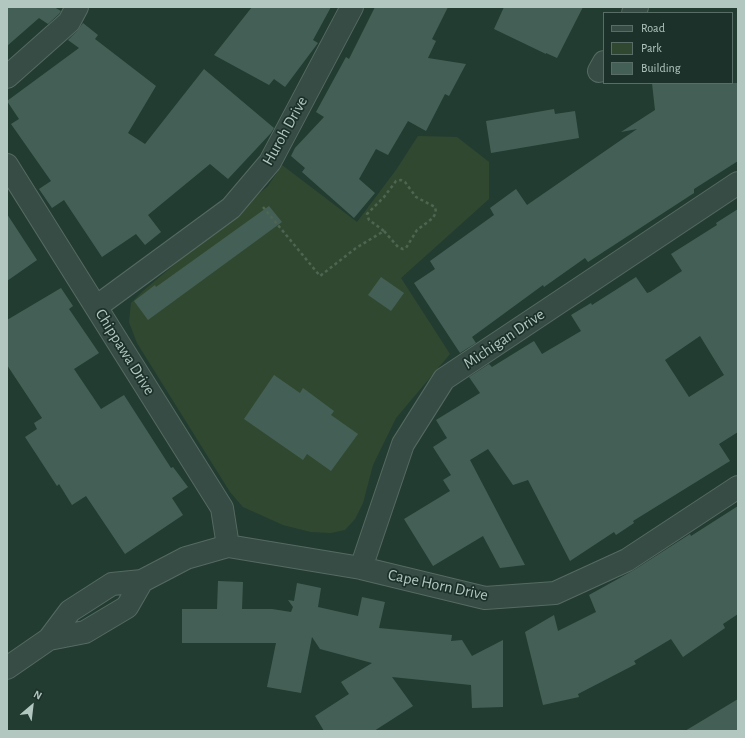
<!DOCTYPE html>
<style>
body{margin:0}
#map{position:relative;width:745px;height:738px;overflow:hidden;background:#233c32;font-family:"Alegreya Sans",sans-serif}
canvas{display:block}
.frame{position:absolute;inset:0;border:8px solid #b2c7c0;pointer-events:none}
.legend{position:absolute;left:603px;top:12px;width:130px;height:72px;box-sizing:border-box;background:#1c3129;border:1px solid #586d65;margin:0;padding:5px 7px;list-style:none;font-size:12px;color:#b2c7c0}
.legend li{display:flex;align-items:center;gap:8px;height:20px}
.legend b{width:20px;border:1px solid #586d65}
.north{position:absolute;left:12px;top:686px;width:40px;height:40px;-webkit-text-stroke:3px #1c3129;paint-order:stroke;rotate:28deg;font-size:11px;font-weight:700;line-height:16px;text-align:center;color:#b2c7c0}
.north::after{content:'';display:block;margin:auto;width:14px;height:18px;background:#b2c7c0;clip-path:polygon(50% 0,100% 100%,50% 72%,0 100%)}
</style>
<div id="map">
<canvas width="745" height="738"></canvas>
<div class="frame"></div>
<ul class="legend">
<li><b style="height:5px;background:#374c44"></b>Road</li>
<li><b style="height:11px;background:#314830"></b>Park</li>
<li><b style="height:11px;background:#446056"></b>Building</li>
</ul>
<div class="north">N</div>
</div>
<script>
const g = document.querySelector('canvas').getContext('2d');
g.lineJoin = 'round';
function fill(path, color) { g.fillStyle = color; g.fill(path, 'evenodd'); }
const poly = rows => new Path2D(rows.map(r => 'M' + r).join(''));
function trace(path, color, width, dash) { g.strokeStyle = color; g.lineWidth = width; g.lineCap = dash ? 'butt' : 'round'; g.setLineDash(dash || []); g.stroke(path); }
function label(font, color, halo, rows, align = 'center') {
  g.font = font + ' "Alegreya Sans",sans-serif'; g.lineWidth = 3.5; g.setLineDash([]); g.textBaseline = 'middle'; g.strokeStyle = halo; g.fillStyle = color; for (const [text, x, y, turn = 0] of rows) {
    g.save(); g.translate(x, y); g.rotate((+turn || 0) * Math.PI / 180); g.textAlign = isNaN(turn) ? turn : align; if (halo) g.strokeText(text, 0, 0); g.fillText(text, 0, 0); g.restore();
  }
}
fill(poly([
 [418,136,457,137,489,162,489,199,401,278,450,354,396,418,373,465,363,503,355,519,345,530,331,533,311,532,283,525,243,507,230,492,137,343,129,322,131,303,143,291,268,186,282,165,357,222,396,170]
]), '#314830');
fill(poly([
 [7,7,54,7,61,11,59,14,48,24,39,18,7,46],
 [252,7,331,7,313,40,318,43,285,87,274,79,269,85,214,55],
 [375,7,448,7,432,39,436,41,428,58,466,64,449,96,445,94,426,131,408,121,388,155,376,149,359,179,375,193,354,218,302,172,305,168,291,156,295,148,324,117,316,112,346,57,349,59],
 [504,7,583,7,557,58,546,53,546,54,494,29],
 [83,23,98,35,95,39,156,86,128,133,145,144,204,69,274,128,271,133,228,179,210,164,148,215,161,232,145,245,136,234,102,257,64,200,52,208,39,189,51,181,11,124,19,119,7,101,79,48,68,40,77,31],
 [652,83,738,83,738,161,694,189,694,193,588,262,585,258,544,287,543,285,472,337,476,343,460,353,414,283,435,269,430,261,494,215,490,208,516,189,527,205,637,129,621,132,655,110],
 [554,109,555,114,575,111,579,138,491,153,486,121],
 [269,206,282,222,148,320,134,301,155,285,156,287],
 [738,209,738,432,719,444,730,461,633,521,634,523,616,535,614,532,570,561,528,480,513,485,488,449,470,460,525,565,500,568,483,536,433,566,404,519,450,491,443,480,451,475,433,447,447,438,436,420,480,393,469,377,489,364,492,367,534,341,542,354,581,331,571,315,591,303,592,305,636,277,647,293,650,292,682,271,671,254,717,225,716,223],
 [700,336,724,375,689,397,665,360],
 [7,214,37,260,7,281],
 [381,277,404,293,391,311,368,295],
 [61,288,73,306,69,309,99,353,74,369,101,409,124,395,171,468,173,467,188,487,172,498,183,515,125,554,86,496,72,505,59,484,57,486,25,437,37,429,34,423,42,418,7,365,7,320],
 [274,375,300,393,303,388,334,411,331,415,358,434,331,471,307,454,303,460,244,419],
 [738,506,738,614,723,624,725,628,683,657,671,639,634,661,636,664,578,694,579,697,543,705,525,632,554,615,558,631,596,612,589,595,634,570,690,534,691,536],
 [218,581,243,582,242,609,272,609,291,612,293,607,288,600,294,601,297,583,321,588,318,607,358,616,362,597,385,602,379,628,452,635,451,641,462,640,472,656,503,640,503,707,472,708,471,685,392,677,413,706,374,731,324,731,315,716,349,694,341,682,372,663,320,649,312,637,301,693,267,687,276,643,182,643,182,609,217,609],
 [738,699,738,731,685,731]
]), '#446056');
const minor = poly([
 [633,13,637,7],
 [599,71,604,62],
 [7,77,69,22,77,7],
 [7,165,222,508,228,546],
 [96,307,231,208,270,162,352,7],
 [361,568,403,444,444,379,738,183],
 [49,639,85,632,127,607,142,581],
 [7,668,49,639,70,611,112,584,142,581,186,558,228,546,361,568,485,598,555,593,627,560,738,487]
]);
trace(minor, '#556a62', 24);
trace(poly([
 [263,207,320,276,356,248,384,231,398,247,403,249,406,248,417,230,433,218,436,212,435,207,416,197,405,182,401,180,396,181,384,197,367,214,369,220,384,231]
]), '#4e6552', 2.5, [3, 3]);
trace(minor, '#374c44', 22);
label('16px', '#b2c7c0', '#1c3129', [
 ["Huroh Drive",285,131,-61],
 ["Michigan Drive",504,339,-34],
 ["Chippawa Drive",125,352,58],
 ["Cape Horn Drive",438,585,12]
]);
</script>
